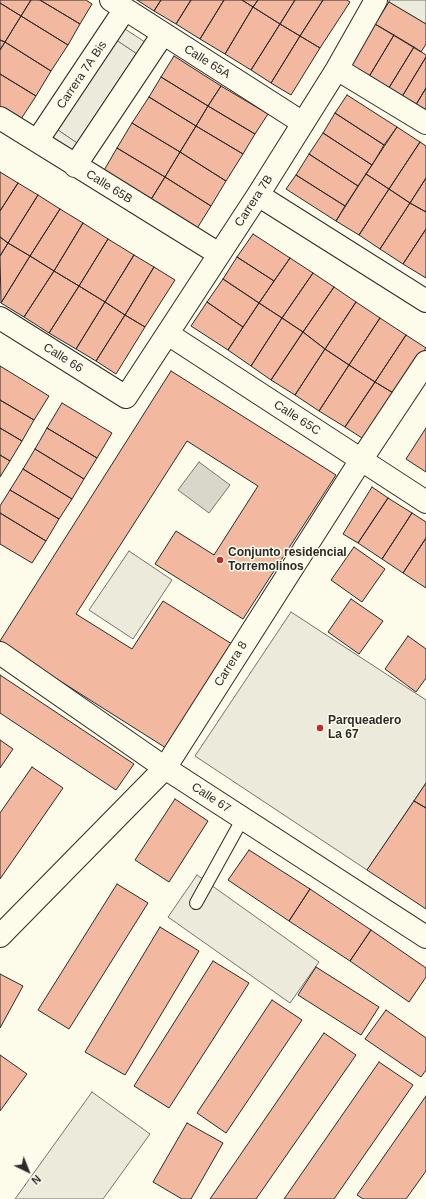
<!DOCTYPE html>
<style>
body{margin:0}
#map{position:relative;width:426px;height:1199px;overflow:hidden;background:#fdfbea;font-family:Helvetica,sans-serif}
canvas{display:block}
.north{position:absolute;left:8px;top:1151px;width:40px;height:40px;-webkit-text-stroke:3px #fdfbea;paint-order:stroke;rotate:137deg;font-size:11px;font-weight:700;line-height:16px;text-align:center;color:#2b2b2b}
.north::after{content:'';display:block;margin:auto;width:14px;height:18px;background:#2b2b2b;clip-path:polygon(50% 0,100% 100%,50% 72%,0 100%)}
</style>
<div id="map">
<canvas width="426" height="1199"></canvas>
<div class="north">N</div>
</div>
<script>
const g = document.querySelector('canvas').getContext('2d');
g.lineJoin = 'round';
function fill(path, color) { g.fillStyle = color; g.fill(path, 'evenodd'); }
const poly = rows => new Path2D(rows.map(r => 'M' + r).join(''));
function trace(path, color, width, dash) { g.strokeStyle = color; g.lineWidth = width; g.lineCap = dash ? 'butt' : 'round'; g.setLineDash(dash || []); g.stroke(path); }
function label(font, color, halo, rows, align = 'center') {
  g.font = font + ' Helvetica,sans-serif'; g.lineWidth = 3; g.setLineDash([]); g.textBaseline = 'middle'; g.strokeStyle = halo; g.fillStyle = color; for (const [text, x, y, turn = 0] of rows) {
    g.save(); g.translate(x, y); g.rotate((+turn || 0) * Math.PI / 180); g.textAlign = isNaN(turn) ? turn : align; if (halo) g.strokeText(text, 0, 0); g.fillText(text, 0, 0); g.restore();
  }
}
const green = poly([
 [389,0,426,0,426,24,389,2,389,0],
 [109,35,146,60,86,149,49,124,109,35],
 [129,551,172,580,133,639,89,610,129,551],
 [92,1092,150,1134,103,1199,15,1199,92,1092]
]);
fill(green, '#ecebdb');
trace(green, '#74746e', 1);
const parking = poly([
 [116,23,154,48,146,60,109,35,116,23],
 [49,124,86,149,80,159,42,134,49,124],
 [291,612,426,700,426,783,367,870,195,756,291,612],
 [197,875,319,962,290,1003,168,917,197,875]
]);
fill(parking, '#eceadb');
trace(parking, '#74746e', 1);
const water = poly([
 [199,462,230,485,209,513,178,490,199,462]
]);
fill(water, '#d8d7c9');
trace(water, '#74746e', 1);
const building = poly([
 [0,0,31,0,21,16,0,3,0,0],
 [31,0,40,0,80,24,68,45,21,16,31,0],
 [40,0,86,0,92,4,80,24,40,0],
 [137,0,161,0,154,11,137,0],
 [161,0,191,0,176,24,154,11,161,0],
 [191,0,224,0,200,39,176,24,191,0],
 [224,0,242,0,253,7,225,54,200,39,224,0],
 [242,0,258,0,253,7,242,0],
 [258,0,295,0,280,24,253,7,258,0],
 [295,0,323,0,300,36,280,24,295,0],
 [323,0,347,0,350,2,320,48,300,36,323,0],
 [389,2,426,24,426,44,421,52,375,24,389,2],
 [0,3,21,16,5,42,0,40,0,3],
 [253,7,280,24,251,70,225,54,253,7],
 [21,16,68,45,51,71,5,42,21,16],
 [280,24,300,36,271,83,251,70,280,24],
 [375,24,394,35,367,80,349,68,375,24],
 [394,35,414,47,387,91,367,80,394,35],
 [300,36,320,48,291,95,271,83,300,36],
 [0,40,5,42,0,50,0,40],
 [5,42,51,71,36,96,0,74,0,50,5,42],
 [414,47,426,55,426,57,400,100,387,91,414,47],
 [174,56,221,86,208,106,161,77,174,56],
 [426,57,426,88,414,108,400,100,426,57],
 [0,74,36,96,21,119,0,107,0,74],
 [161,77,208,106,196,126,149,97,161,77],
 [221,86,268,114,255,134,208,106,221,86],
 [426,88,426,115,414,108,426,88],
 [347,95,397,127,384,145,335,113,347,95],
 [149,97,196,126,180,152,132,123,149,97],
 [208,106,255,134,243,154,196,126,208,106],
 [335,113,384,145,372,165,323,133,335,113],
 [132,123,180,152,165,177,117,148,132,123],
 [196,126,243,154,226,181,180,152,196,126],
 [397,127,420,142,389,189,366,174,397,127],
 [323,133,372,165,358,186,309,154,323,133],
 [420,142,426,146,426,178,410,203,389,189,420,142],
 [117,148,165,177,150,201,103,172,117,148],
 [180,152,226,181,211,206,165,177,180,152],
 [309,154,358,186,345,206,296,175,309,154],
 [0,172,18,183,0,211,0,172],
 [366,174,389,189,359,235,336,221,366,174],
 [296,175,345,206,336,221,286,189,296,175],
 [165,177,211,206,196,230,150,201,165,177],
 [426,178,426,212,410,203,426,178],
 [18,183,38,195,8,243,0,237,0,211,18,183],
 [389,189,410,203,380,249,359,235,389,189],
 [38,195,60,209,30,256,8,243,38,195],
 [410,203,426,212,426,229,403,264,380,249,410,203],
 [60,209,83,223,54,271,30,256,60,209],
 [83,223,108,239,79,286,54,271,83,223],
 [426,229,426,278,403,264,426,229],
 [253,234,290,258,274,281,237,257,253,234],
 [0,237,8,243,0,256,0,237],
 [108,239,134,255,105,302,79,286,108,239],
 [8,243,30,256,1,303,0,256,8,243],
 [134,255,154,267,125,315,105,302,134,255],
 [30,256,54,271,24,317,1,303,30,256],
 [237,257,274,281,259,303,223,279,237,257],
 [290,258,313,273,282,318,259,303,290,258],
 [154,267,175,280,145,327,125,315,154,267],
 [54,271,79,286,49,333,24,317,54,271],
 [313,273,334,287,303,332,282,318,313,273],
 [223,279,259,303,243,327,207,302,223,279],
 [79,286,105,302,76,349,49,333,79,286],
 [334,287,356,302,325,349,303,332,334,287],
 [105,302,125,315,96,361,76,349,105,302],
 [207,302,243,327,228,350,191,326,207,302],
 [356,302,380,318,349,365,325,349,356,302],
 [259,303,282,318,251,366,228,350,259,303],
 [125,315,145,327,116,374,96,361,125,315],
 [282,318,303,332,271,380,251,366,282,318],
 [380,318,406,335,375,382,349,365,380,318],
 [303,332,325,349,295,395,271,380,303,332],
 [406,335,426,348,395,394,375,382,406,335],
 [325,349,349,365,319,411,295,395,325,349],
 [349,365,375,382,345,427,319,411,349,365],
 [0,366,49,396,34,420,0,400,0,366],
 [171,371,336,475,243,619,155,564,176,531,214,555,258,486,187,441,76,614,132,649,163,601,232,644,166,748,0,643,0,641,171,371],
 [375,382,395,394,365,440,345,427,375,382],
 [0,400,34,420,22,441,0,428,0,400],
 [62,403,112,433,97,458,47,428,62,403],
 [0,428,22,441,10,461,0,455,0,428],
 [47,428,97,458,84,479,35,449,47,428],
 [426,428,426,472,406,459,426,428],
 [35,449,84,479,72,499,23,469,35,449],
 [0,455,10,461,0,477,0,455],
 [23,469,72,499,59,519,10,490,23,469],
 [372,487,388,498,358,543,343,534,372,487],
 [10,490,59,519,46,541,0,513,0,506,10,490],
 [388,498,412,513,382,559,358,543,388,498],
 [0,513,46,541,32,563,0,544,0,513],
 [412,513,426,522,426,538,403,573,382,559,412,513],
 [426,538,426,588,403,573,426,538],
 [354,547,385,569,362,602,331,580,354,547],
 [351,599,383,621,359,654,328,632,351,599],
 [408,636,426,649,426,678,416,692,385,669,408,636],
 [0,675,134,764,116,790,0,713,0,675],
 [0,740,13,749,0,768,0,740],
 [32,767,63,788,0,879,0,813,32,767],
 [426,783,426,808,414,801,426,783],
 [175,799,208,821,169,882,135,860,175,799],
 [414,801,426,808,426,909,367,870,414,801],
 [249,850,310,889,289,921,228,880,249,850],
 [117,884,148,903,69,1029,38,1010,117,884],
 [310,889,371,930,350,961,289,921,310,889],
 [160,927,199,951,125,1075,85,1052,160,927],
 [371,930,426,968,426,977,409,1002,350,961,371,930],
 [213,961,249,983,169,1108,134,1086,213,961],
 [316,967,379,1007,361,1035,298,995,316,967],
 [0,974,23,986,0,1028,0,974],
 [272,1000,302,1020,226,1133,197,1113,272,1000],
 [386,1010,426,1038,426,1070,421,1077,365,1039,386,1010],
 [324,1033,356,1055,256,1199,210,1199,324,1033],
 [0,1055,27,1074,0,1111,0,1055],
 [379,1062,413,1085,334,1199,284,1199,379,1062],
 [426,1096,426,1171,406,1199,363,1199,357,1195,426,1096],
 [187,1123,223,1143,191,1199,182,1199,153,1182,187,1123]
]);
fill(building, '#f2b8a0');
trace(building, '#2b2b2b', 1);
const lane = poly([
 [196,903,243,818]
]);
const street = poly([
 [111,0,303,123],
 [337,69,426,123],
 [0,118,219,254],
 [37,141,125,9],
 [75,166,163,34],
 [258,195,426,301],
 [0,318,126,397,258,195,337,69,376,0],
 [168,334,426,502],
 [0,653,165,768,426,937],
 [0,936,165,768,361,460,426,362]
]);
trace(lane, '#2b2b2b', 14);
trace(street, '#2b2b2b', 24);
trace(lane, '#fdfbea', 12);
trace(street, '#fdfbea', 22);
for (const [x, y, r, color] of [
 [220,560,4,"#c62828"],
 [320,728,4,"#c62828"]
]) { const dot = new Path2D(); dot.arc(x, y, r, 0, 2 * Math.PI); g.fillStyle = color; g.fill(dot); trace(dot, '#fdfbea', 1.5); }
label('12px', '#2b2b2b', '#fdfbea', [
 ["Calle 65A",207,62,32],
 ["Carrera 7A Bis",82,75,-56],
 ["Calle 65B",109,187,32],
 ["Carrera 7B",254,201,-57],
 ["Calle 66",63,358,32],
 ["Calle 65C",297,418,33],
 ["Carrera 8",231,664,-58],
 ["Calle 67",211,798,33]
]);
label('bold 12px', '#2b2b2b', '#fdfbea', [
 ["Conjunto residencial",228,553],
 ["Torremolinos",228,567],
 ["Parqueadero",328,721],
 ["La 67",328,735]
], 'left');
</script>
